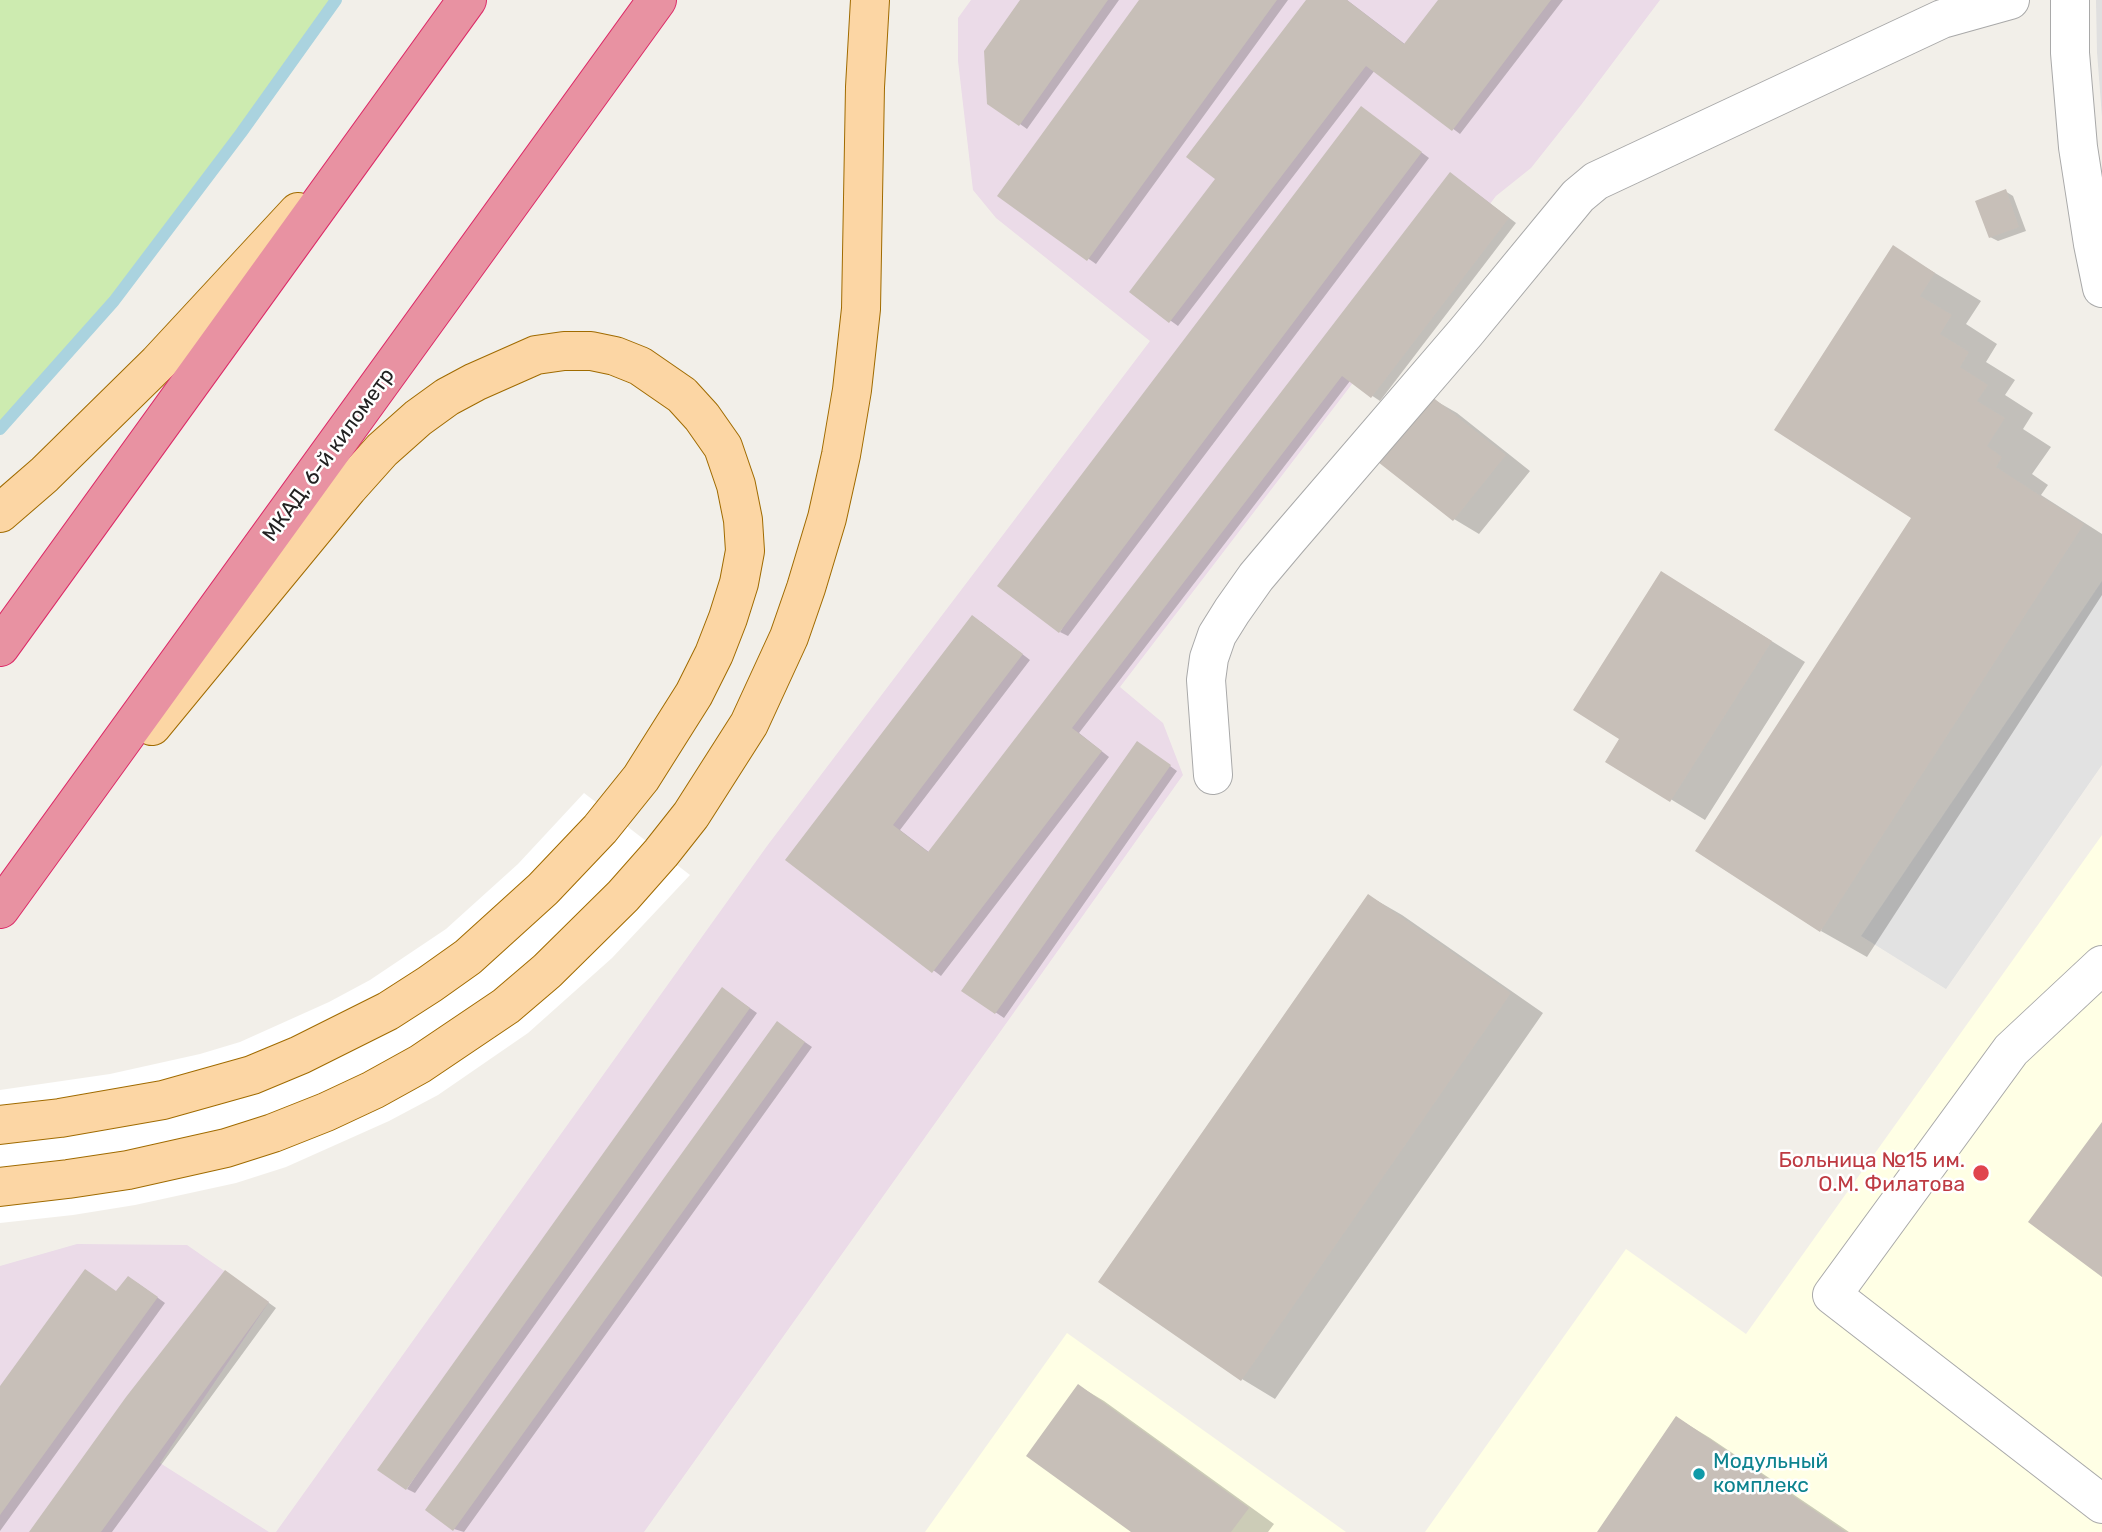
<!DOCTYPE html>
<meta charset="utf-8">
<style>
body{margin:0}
canvas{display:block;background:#f2efe9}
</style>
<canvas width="2102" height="1532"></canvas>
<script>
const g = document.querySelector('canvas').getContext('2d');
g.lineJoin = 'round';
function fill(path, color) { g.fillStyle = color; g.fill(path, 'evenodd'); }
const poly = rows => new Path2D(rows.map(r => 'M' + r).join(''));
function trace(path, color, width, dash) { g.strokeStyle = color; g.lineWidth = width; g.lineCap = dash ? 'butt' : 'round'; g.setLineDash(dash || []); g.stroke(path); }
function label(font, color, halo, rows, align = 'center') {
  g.font = font + ' Rubik,sans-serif'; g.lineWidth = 5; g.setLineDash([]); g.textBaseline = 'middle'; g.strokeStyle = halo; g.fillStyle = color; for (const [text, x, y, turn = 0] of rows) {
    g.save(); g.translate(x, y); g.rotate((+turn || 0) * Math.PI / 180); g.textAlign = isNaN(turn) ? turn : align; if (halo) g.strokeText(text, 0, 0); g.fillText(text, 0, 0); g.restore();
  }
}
fill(poly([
 [2096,0,2102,0,2102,117,2097,52]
]), '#e0dfdf');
fill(poly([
 [971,0,1660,0,1581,105,1531,168,1496,196,1120,687,1163,723,1183,775,644,1532,276,1532,767,846,1150,341,996,218,973,190,958,61,958,18],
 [77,1244,187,1245,269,1302,160,1463,269,1532,0,1532,0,1266]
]), '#ebdbe8');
fill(poly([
 [2102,835,2102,1532,1425,1532,1626,1249,1746,1334],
 [1067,1333,1346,1532,925,1532]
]), '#ffffe5');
fill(poly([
 [0,0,336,0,241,133,114,301,0,429]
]), '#cdebb0');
fill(poly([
 [2102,581,2102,765,1946,989,1861,936]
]), '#e2e2e2');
fill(poly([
 [584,793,690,875,612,958,528,1033,438,1095,389,1121,286,1167,236,1183,135,1205,73,1215,0,1223,0,1090,110,1074,200,1054,240,1042,329,1002,370,980,446,929,518,864]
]), '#fff');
fill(poly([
 [1022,0,1119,0,1027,129,1020,124],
 [1141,0,1288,0,1096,264,999,196],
 [1308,0,1347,0,1406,45,1440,0,1563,0,1460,134,1375,70,1178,326,1131,292,1217,179],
 [1369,113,1429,158,1068,636,1060,632],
 [1458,179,1516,223,1380,401,1350,381,1079,733,1109,757,941,976,787,859,981,622,1030,660,900,830,930,853],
 [2005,191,2013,196,2026,231,1998,241,1990,237],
 [1894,248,1981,301,1966,324,1997,344,1986,362,2015,380,2005,395,2033,413,2023,429,2051,447,2032,474,2048,485,2041,495,2102,534,2102,595,1867,957,1821,931,1913,518],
 [1431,398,1457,413,1530,471,1479,534,1454,519],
 [1695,593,1805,662,1705,820,1608,761],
 [1145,748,1177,771,1004,1018,964,991],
 [1369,896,1402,915,1543,1013,1275,1399,1242,1379],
 [730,994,757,1013,415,1493,407,1489],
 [785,1028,812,1047,464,1532,454,1529,427,1510],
 [233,1277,276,1308,112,1532,31,1532],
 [136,1282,165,1303,0,1531,0,1389,117,1293],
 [1079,1386,1104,1401,1274,1524,1268,1532,1134,1532],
 [1677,1418,1710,1438,1849,1532,1599,1532]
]), '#0003');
trace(poly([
 [0,429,114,301,241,133,336,0]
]), '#aad3df', 12);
fill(poly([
 [1020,0,1108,0,1019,126,987,104,984,51],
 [1139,0,1277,0,1087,261,997,196],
 [1306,0,1347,0,1404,44,1438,0,1551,0,1452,131,1366,66,1169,323,1129,292,1215,179,1186,157],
 [1361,106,1422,152,1059,633,997,586],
 [1450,172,1509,218,1371,398,1342,376,1072,728,1102,751,932,973,785,860,972,615,1023,654,893,825,928,852],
 [2006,189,2019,227,1989,238,1975,201],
 [1893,245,1935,273,1920,296,1952,315,1940,334,1969,352,1960,367,1988,385,1977,401,2005,418,1987,446,2002,457,1996,467,2084,524,1820,932,1695,851,1911,518,1774,430],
 [1431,396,1506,455,1453,521,1378,462],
 [1661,571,1772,641,1670,802,1605,762,1619,739,1573,710],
 [1137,741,1171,765,995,1014,961,991],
 [1368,894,1511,993,1241,1381,1098,1282],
 [722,987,750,1008,406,1490,377,1470],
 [777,1021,805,1042,453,1531,425,1510],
 [2102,1122,2102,1277,2028,1222],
 [85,1269,116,1291,128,1276,158,1297,0,1515,0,1386],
 [225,1270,269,1302,101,1532,29,1532,126,1397],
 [1078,1384,1249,1508,1231,1532,1131,1532,1026,1456],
 [1676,1416,1846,1532,1597,1532]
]), '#c7bfb8');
const minor = poly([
 [2070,0,2070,53,2078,147,2093,244,2102,288],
 [1213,775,1206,680,1209,658,1217,635,1232,611,1256,577,1288,539,1466,332,1578,196,1596,181,1942,19,2010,0],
 [2102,965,2011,1050,1832,1295,2102,1504]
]);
const major = poly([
 [0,513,44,475,158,363,298,212],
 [0,1125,60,1118,163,1100,252,1075,300,1055,388,1011,430,984,468,957,543,889,600,829,641,778,694,694,714,654,728,618,739,583,745,551,743,520,736,485,723,447,702,417,682,395,640,366,615,356,591,351,564,351,536,355,475,382,447,397,418,418,382,450,348,488,152,726],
 [0,1187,68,1179,128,1170,226,1148,273,1133,326,1112,373,1090,420,1064,506,1006,547,971,623,896,661,853,691,815,749,724,789,637,806,588,827,518,841,455,852,390,861,309,865,87,870,0]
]);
const highway = poly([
 [0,647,467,0],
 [0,909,657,0]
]);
trace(minor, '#a9a9a9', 40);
trace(major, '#a06b00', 40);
trace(highway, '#dc2a67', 40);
trace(minor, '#fff', 38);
trace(major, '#fcd6a4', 38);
trace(highway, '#e892a2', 38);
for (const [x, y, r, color] of [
 [1981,1173,9,"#e0444e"],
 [1699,1474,7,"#0f9aa8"]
]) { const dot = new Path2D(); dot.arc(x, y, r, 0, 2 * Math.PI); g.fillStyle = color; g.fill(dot); trace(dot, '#fff', 2.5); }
label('21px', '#222', '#fff', [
 ["МКАД, 6-й километр",329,455,-54]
]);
label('21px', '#be3a42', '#fff', [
 ["Больница №15 им.",1965,1161],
 ["О.М. Филатова",1965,1185]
], 'right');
label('21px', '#0d838f', '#fff', [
 ["Модульный",1713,1462],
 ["комплекс",1713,1486]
], 'left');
</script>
